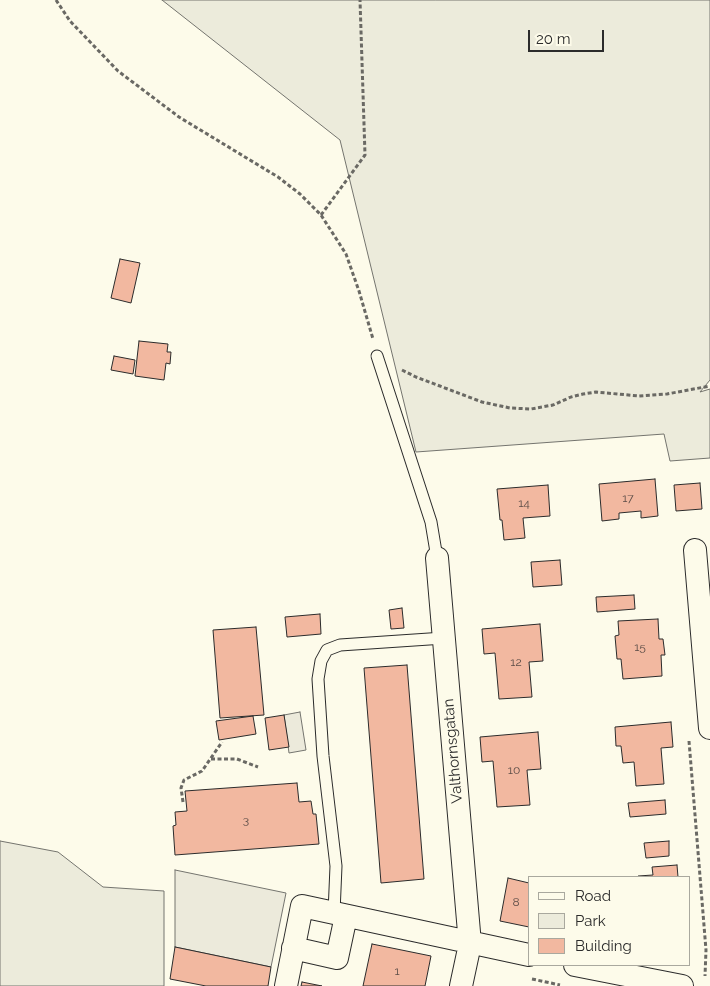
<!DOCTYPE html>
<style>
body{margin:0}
#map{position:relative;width:710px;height:986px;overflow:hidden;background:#fdfbea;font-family:Raleway,sans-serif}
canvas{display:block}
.legend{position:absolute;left:528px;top:876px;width:162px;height:90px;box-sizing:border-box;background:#fdfbea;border:1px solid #a9a89e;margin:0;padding:6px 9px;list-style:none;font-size:15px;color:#2b2b2b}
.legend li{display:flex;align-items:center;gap:10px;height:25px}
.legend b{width:25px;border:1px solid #a9a89e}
.scale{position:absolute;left:528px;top:30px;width:76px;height:22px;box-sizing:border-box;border:2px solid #2b2b2b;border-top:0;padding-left:6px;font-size:15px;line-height:18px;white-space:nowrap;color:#2b2b2b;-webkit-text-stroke:4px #fdfbea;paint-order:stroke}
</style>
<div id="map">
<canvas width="710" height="986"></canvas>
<ul class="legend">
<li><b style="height:6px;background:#fdfbea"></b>Road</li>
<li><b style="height:14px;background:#ecebdb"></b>Park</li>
<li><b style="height:14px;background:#f2b8a0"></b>Building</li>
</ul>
<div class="scale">20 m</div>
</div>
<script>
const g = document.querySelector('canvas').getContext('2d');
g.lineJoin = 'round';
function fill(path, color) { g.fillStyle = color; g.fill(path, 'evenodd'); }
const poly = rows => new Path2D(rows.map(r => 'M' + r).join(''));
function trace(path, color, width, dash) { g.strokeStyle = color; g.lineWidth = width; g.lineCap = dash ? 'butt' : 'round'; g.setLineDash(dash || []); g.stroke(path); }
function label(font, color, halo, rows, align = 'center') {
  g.font = font + ' Raleway,sans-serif'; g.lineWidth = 4; g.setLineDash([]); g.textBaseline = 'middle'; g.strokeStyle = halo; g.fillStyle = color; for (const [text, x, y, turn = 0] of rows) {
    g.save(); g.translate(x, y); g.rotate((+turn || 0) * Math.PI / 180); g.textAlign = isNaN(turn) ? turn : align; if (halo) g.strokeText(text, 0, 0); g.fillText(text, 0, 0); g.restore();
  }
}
const green = poly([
 [162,0,710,0,710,380,700,392,710,389,710,458,670,461,664,434,416,452,340,140,162,0],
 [0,841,58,852,103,887,164,891,164,986,0,986,0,841]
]);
fill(green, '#ecebdb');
trace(green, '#74746e', 1);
const parking = poly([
 [300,712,306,750,289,753,284,715,300,712],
 [175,870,286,893,271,967,175,947,175,870]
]);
fill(parking, '#eceadb');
trace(parking, '#74746e', 1);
const building = poly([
 [120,259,140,263,131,303,111,298,120,259],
 [139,341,168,344,167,352,171,352,170,364,166,363,164,380,135,376,139,341],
 [114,356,135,360,133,374,111,370,114,356],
 [655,479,658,516,641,518,641,511,619,513,619,519,602,521,599,484,655,479],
 [700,483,702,509,676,511,674,485,700,483],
 [548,485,550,516,523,518,525,538,504,540,502,520,500,520,497,489,548,485],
 [560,560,562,585,533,587,531,562,560,560],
 [634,595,635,609,597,612,596,597,634,595],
 [402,608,404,628,391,629,389,610,402,608],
 [320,614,321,634,287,637,285,617,320,614],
 [658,619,659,639,663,639,665,655,661,655,662,676,623,679,621,659,617,659,615,636,619,635,618,621,658,619],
 [540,624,543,661,529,662,532,697,499,699,495,653,484,654,482,629,540,624],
 [256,627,264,715,220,718,213,630,256,627],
 [407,665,424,879,381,883,364,668,407,665],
 [284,715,289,747,269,750,265,718,284,715],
 [253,716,256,734,219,740,216,721,253,716],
 [671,722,673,747,661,748,664,784,636,786,634,762,623,763,621,746,616,746,615,727,671,722],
 [538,732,541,769,527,770,530,805,497,807,493,761,482,762,480,737,538,732],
 [297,783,299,802,311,801,313,814,316,814,319,844,175,855,173,826,176,825,175,812,187,811,185,791,297,783],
 [665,800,666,814,630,817,628,803,665,800],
 [669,841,669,856,646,858,644,843,669,841],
 [677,865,678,877,638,877,638,876,653,875,652,867,677,865],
 [508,878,529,883,529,927,500,921,508,878],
 [372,944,431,956,425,986,363,986,372,944],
 [175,947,271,967,268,986,206,986,170,979,175,947],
 [302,982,322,986,301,986,302,982]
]);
fill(building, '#f2b8a0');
trace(building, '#2b2b2b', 1);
const service = poly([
 [377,356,431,522,437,558],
 [334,913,336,866,323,756,318,679,321,661,327,650,340,645,444,638]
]);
const minor = poly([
 [695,550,710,728],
 [437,558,470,944,461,986],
 [293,948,337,958,346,916],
 [575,965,682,986],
 [286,986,302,906,529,955]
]);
trace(service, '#2b2b2b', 13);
trace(minor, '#2b2b2b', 24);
trace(poly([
 [56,0,70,21,118,71,179,117,278,177,300,194,321,215,346,254,359,291,373,339],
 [321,215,365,155,360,0],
 [402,370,416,377,482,402,510,408,531,409,553,405,571,397,583,394,596,392,639,396,667,394,710,386],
 [689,741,706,950,705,976],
 [211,759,237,759,258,767],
 [183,802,181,788,184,780,202,771,222,742],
 [532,979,560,985]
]), '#6a6964', 3, [4, 2.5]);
trace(service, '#fdfbea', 11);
trace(minor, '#fdfbea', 22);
label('12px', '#5d4e48', null, [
 ["17",628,498],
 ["14",524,503],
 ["15",640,647],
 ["12",516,662],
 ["10",514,770],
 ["3",246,820],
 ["8",516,902],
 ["1",397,971]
]);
label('15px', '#2b2b2b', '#fdfbea', [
 ["Valthornsgatan",453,751,-95]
]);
</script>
